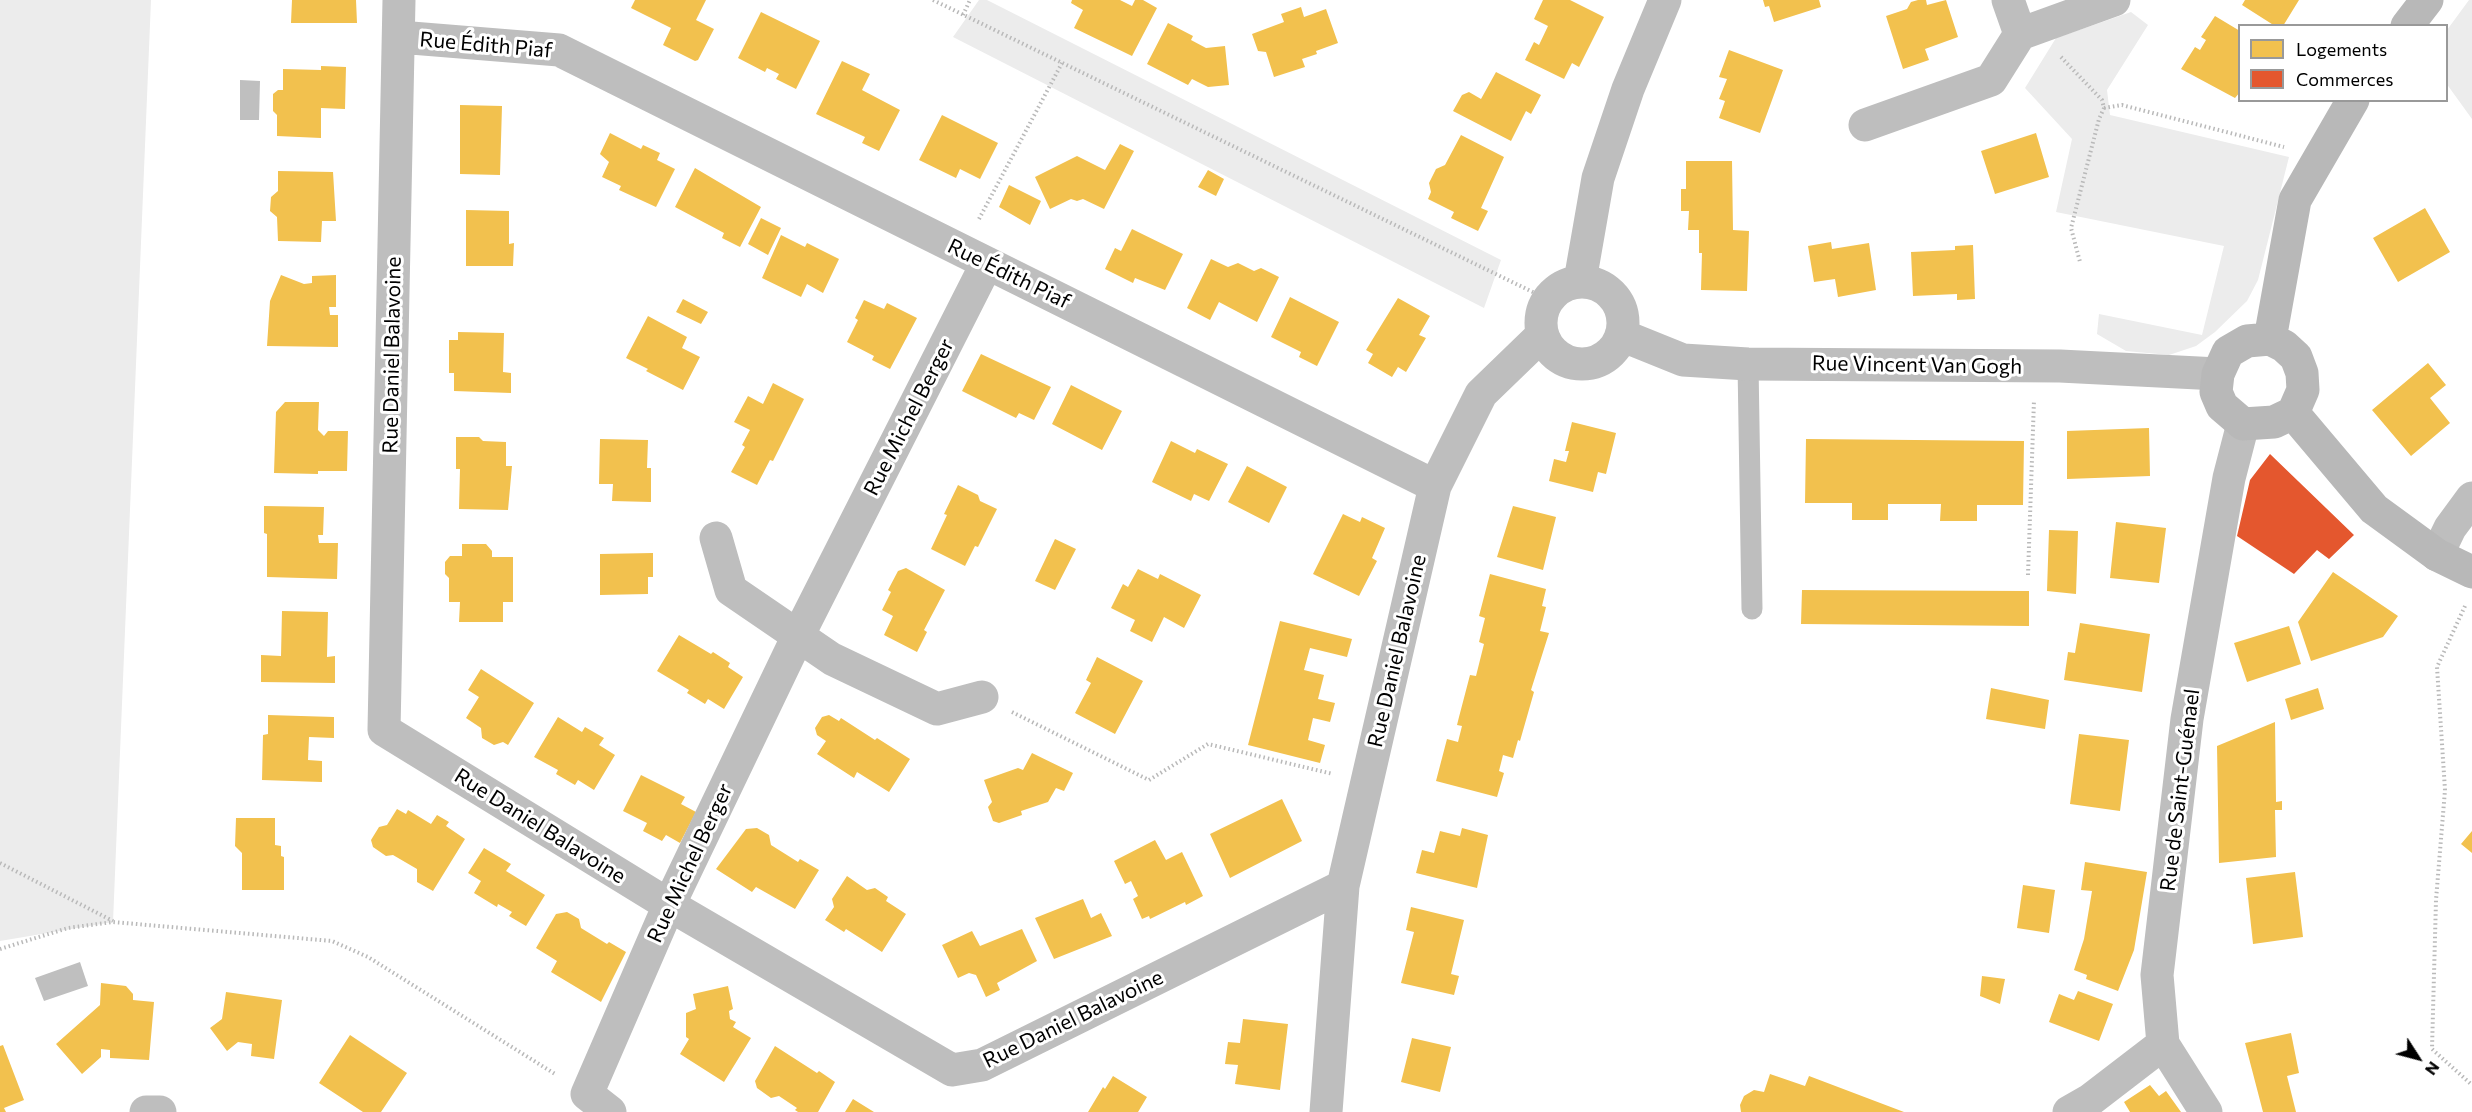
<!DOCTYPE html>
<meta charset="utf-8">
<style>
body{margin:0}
#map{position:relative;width:2472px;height:1112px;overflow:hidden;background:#fff;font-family:Commissioner,sans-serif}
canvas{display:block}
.legend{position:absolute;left:2238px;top:24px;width:210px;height:78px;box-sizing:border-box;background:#fff;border:2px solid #999;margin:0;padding:8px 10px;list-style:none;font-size:18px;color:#000}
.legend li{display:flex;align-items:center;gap:12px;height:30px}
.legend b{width:30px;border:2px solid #999}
.north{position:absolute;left:2388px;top:1028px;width:60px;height:60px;-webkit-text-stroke:4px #fff;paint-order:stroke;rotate:126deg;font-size:16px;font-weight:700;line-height:24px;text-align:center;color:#000}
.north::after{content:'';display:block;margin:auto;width:21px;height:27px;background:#000;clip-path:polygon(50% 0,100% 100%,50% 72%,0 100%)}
</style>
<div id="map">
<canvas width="2472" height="1112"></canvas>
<ul class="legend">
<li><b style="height:16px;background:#f2c14e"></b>Logements</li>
<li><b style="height:16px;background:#e4572e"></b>Commerces</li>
</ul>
<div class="north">N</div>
</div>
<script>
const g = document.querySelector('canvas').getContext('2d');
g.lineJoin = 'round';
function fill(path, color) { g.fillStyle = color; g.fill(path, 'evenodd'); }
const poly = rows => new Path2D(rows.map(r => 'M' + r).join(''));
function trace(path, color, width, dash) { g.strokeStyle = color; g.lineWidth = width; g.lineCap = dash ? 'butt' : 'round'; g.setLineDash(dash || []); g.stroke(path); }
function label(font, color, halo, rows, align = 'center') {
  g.font = font + ' Commissioner,sans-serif'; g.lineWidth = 6; g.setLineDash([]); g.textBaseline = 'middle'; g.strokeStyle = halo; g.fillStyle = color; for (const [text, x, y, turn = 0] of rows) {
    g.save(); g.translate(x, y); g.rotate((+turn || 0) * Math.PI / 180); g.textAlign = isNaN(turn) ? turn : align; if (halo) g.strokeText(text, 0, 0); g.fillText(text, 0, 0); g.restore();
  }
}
fill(poly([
 [0,0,151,0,113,922,0,941],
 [979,0,987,0,1501,260,1484,308,953,37],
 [2469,0,2472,0,2472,119,2446,83,2447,30],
 [2131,12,2148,25,2107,90,2110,115,2289,157,2258,280,2247,301,2215,332,2196,346,2169,355,2126,351,2097,334,2099,314,2202,335,2224,246,2056,212,2072,139,2025,88,2056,38]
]), '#ececec');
fill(poly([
 [240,80,260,81,259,120,240,120],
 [80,962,88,986,44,1001,35,978]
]), '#bfbfbf');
fill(poly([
 [292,0,356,0,357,23,291,23],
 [635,0,706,0,696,20,714,29,698,60,695,61,663,45,671,28,631,8],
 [1072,0,1120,0,1132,6,1135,0,1143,0,1157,8,1132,56,1074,28,1083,10,1071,3],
 [1543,0,1570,0,1604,17,1579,67,1572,63,1564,79,1525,60,1534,42,1539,45,1548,26,1534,19],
 [1763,0,1819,0,1821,7,1774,22,1769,6,1765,7],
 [1918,0,1926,0,1927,5,1946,0,1958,37,1925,49,1929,60,1903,69,1886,16,1907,9,1911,2],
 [2245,0,2299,0,2283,26,2275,26,2242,5],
 [1301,7,1304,17,1326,9,1338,43,1316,51,1317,54,1302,59,1305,67,1274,77,1266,52,1258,51,1252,34,1284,22,1281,14],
 [761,12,820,41,796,89,776,79,779,74,767,68,765,72,738,58],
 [2215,16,2240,31,2240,92,2235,98,2181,69,2195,47,2200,50,2206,40,2201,37],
 [1168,23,1193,36,1191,40,1206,48,1225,46,1229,85,1208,87,1192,79,1188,85,1147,64],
 [1729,50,1783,70,1760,133,1719,118,1725,101,1719,99,1727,79,1719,77],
 [842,61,870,74,862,90,900,110,879,151,862,143,865,137,816,114],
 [321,66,346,67,345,109,321,108,321,138,277,136,277,115,273,111,273,94,278,90,283,90,283,69,321,70],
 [1496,72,1541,95,1531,114,1526,111,1511,141,1453,111,1462,95,1469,92,1481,99],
 [460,105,502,106,500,175,460,174],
 [942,115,998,143,980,179,960,169,956,178,919,160],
 [610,133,641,149,643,145,660,153,657,160,675,169,656,207,619,190,621,186,602,177,609,162,600,154],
 [2036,133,2049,177,1995,194,1981,151],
 [1461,135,1504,157,1481,208,1488,211,1478,231,1451,218,1454,212,1428,199,1431,192,1429,183,1436,169,1445,165],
 [1120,144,1134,151,1104,209,1083,199,1077,201,1071,199,1050,209,1035,177,1077,156,1105,170],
 [1686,161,1732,161,1733,230,1749,231,1747,291,1701,290,1702,253,1699,253,1699,230,1688,230,1689,211,1681,211,1681,189,1686,189],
 [695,168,761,207,740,247,722,238,724,233,675,207],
 [1208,170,1224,179,1216,196,1198,187],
 [278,171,333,172,336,221,322,221,321,242,278,241,277,217,270,211,271,197,278,191],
 [1009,185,1041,201,1030,225,999,207],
 [2425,208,2450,252,2398,282,2373,238],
 [466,210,509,211,509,244,514,243,513,266,466,266],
 [761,218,781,228,768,255,748,244],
 [1132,229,1183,254,1165,290,1135,278,1133,283,1105,269,1115,248,1121,251],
 [781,235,805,247,807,243,839,259,823,293,807,284,801,297,762,278],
 [1831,242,1832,249,1869,243,1876,290,1838,297,1835,279,1814,282,1808,246],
 [1973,245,1975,299,1957,300,1957,294,1913,296,1911,252,1955,250,1955,246],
 [1211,259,1228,267,1238,263,1254,271,1261,268,1279,277,1257,322,1219,302,1210,320,1187,308],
 [281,275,304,284,312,283,312,276,336,275,336,307,329,307,330,315,338,315,338,347,267,346,270,301],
 [1290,297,1339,322,1317,366,1299,357,1301,352,1271,337],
 [1398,298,1430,316,1419,335,1426,338,1406,372,1398,367,1392,377,1368,363,1373,354,1366,350],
 [683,299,708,312,701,324,676,312],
 [864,300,884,309,887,303,917,318,890,369,872,360,874,356,847,342,858,320,855,318],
 [648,316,687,337,682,348,700,357,683,390,646,371,648,369,626,358],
 [458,332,504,333,503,372,511,373,511,393,454,391,454,373,449,373,449,340,458,340],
 [981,354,1051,387,1034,420,1019,413,1016,418,962,391],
 [2428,363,2446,385,2430,398,2450,423,2411,456,2372,410],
 [773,383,804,399,773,461,770,460,757,485,731,472,745,447,742,445,750,430,734,422,748,396,763,404],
 [1071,385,1122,411,1102,450,1052,424],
 [285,402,319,402,318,430,324,436,328,431,348,431,347,471,318,471,318,474,274,473,276,412],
 [1572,422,1616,433,1606,474,1598,472,1593,492,1549,481,1554,459,1566,462,1569,451,1565,451],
 [2149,428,2150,476,2067,479,2067,431],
 [456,437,479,437,483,441,506,442,506,466,512,466,508,510,459,509,460,469,456,469],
 [600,439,648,440,647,468,651,468,651,502,612,501,613,484,599,484],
 [1806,439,2024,441,2023,505,1977,505,1977,521,1940,521,1941,504,1888,504,1888,520,1852,520,1852,503,1805,503],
 [1171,441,1195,453,1197,449,1228,464,1209,501,1194,494,1191,501,1152,482],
 [1247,466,1287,487,1269,523,1228,502],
 [958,485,978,495,980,501,997,509,978,547,975,546,965,566,931,549,947,515,944,514],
 [264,506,324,507,323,535,318,535,319,543,338,543,337,579,267,577,267,534,264,533],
 [1513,506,1556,517,1543,570,1497,557],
 [1343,514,1360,522,1362,517,1385,528,1372,558,1377,561,1359,596,1313,574],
 [2116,522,2166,528,2159,583,2110,578],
 [2049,530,2078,531,2076,594,2047,591],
 [1055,539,1076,549,1055,590,1035,581],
 [462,544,486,544,492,551,492,557,513,557,513,602,503,602,503,622,459,622,460,602,449,602,449,578,445,574,445,562,450,556,462,556],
 [653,553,653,577,648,577,648,594,600,595,600,554],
 [906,568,945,590,924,630,927,632,917,652,884,635,893,616,882,610,891,592,888,590,898,571],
 [1138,569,1158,579,1160,574,1201,595,1184,628,1164,617,1152,642,1130,631,1135,620,1111,608,1123,584,1128,587],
 [2333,572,2398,616,2383,637,2311,661,2298,622],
 [1490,574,1546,589,1542,606,1546,607,1540,631,1549,633,1531,690,1534,692,1520,741,1518,740,1513,758,1503,755,1499,771,1504,773,1497,797,1436,781,1447,739,1458,742,1462,726,1457,725,1459,717,1470,675,1476,676,1484,644,1479,642,1485,618,1479,616],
 [1802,590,2029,591,2029,626,1801,624],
 [282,611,328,612,327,657,335,656,335,683,261,682,261,655,281,656],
 [1280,621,1352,639,1347,657,1310,648,1304,670,1324,675,1318,699,1335,703,1330,722,1313,718,1308,740,1325,745,1320,763,1248,745],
 [2080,623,2150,634,2142,692,2064,680,2068,652,2075,653],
 [2289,626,2301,664,2247,682,2234,643],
 [679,635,711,654,713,652,730,663,728,667,743,677,724,709,708,699,705,704,687,693,689,690,657,671],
 [1097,657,1143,681,1115,734,1075,713,1091,683,1086,680],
 [481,669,534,703,508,745,503,742,494,745,482,738,481,728,466,718,479,697,468,690],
 [1991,688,2049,700,2045,729,1986,719],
 [2318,688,2324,709,2291,720,2285,699],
 [268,715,334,717,334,738,309,737,308,760,322,761,322,782,262,780,263,735,268,734],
 [829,715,839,721,841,718,875,740,877,738,910,759,889,792,857,772,854,778,817,754,826,741,817,735,815,728,822,717],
 [558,717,582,732,585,727,604,738,599,745,615,755,594,790,578,780,575,785,556,774,558,770,534,757],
 [2275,722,2276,802,2282,801,2282,810,2275,810,2276,857,2219,863,2217,746],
 [2079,734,2129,740,2120,811,2070,804],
 [1032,753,1073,773,1064,791,1056,788,1048,802,1021,811,1022,815,999,823,993,821,988,807,992,802,984,780,1018,768,1023,770],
 [641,775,685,797,681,804,696,812,680,843,666,835,662,841,643,831,647,823,623,811],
 [1282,799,1302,841,1230,878,1210,834],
 [397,809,406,814,408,810,431,824,437,815,449,822,446,826,465,839,433,891,417,882,417,869,393,855,386,856,373,847,371,840,379,827,387,825],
 [236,818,275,818,275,845,281,846,281,856,284,857,284,890,242,890,242,853,235,846],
 [757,828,769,835,771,845,798,862,800,859,819,870,795,909,756,887,752,892,716,869,746,829],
 [1462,828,1488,835,1477,888,1416,873,1422,850,1434,853,1440,831,1460,836],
 [2472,831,2472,853,2461,844],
 [1155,840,1166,860,1182,852,1203,896,1186,905,1185,902,1150,919,1149,916,1142,919,1133,899,1138,896,1131,881,1125,884,1114,861],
 [484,848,511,864,506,871,545,895,526,926,509,916,512,912,498,904,497,907,474,893,481,881,468,873],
 [2085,862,2147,872,2134,950,2118,991,2086,979,2087,975,2074,970,2084,939,2092,891,2081,890],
 [2295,872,2303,937,2253,944,2246,878],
 [847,876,867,890,875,888,888,897,886,901,906,914,882,952,846,929,844,932,825,920,834,907,832,899],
 [2023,885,2055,890,2049,933,2017,928],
 [1083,899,1091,918,1101,913,1112,936,1054,959,1035,918],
 [1411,907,1464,920,1451,974,1459,976,1454,995,1401,983,1414,932,1406,930],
 [567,912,579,919,581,928,607,944,609,942,626,952,601,1002,551,972,557,961,536,948,556,914],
 [1022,929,1037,961,997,983,1000,990,986,997,976,975,969,973,958,978,942,945,972,931,980,946],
 [1982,976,2005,979,2000,1004,1980,996],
 [101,983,126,986,133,994,133,1000,154,1002,149,1060,110,1058,110,1050,101,1049,101,1057,82,1074,56,1044,100,1005],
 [728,986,733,1009,729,1011,730,1019,736,1022,733,1027,751,1038,724,1082,680,1054,689,1039,686,1037,686,1013,696,1009,693,994],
 [2078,991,2113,1004,2099,1041,2049,1022,2059,994,2074,1000],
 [226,992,282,1000,274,1059,251,1056,252,1044,238,1042,227,1051,210,1028,222,1019],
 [1243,1019,1288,1024,1280,1090,1235,1084,1238,1065,1225,1064,1228,1042,1240,1043],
 [2291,1033,2299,1073,2287,1076,2296,1112,2263,1112,2245,1043],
 [350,1035,407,1073,381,1112,363,1112,319,1083],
 [1412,1038,1451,1047,1440,1092,1401,1082],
 [3,1045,24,1100,4,1108,6,1112,0,1112,0,1046],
 [775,1046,817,1073,819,1071,835,1082,818,1112,798,1112,795,1110,797,1108,779,1096,771,1098,757,1088,755,1081],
 [1770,1074,1805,1086,1809,1076,1904,1112,1741,1112,1740,1105,1744,1096,1754,1090,1764,1092],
 [1113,1076,1147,1097,1138,1112,1088,1112,1103,1087,1105,1089],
 [2150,1085,2159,1096,2166,1091,2181,1112,2130,1112,2124,1102],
 [853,1099,874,1112,845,1112]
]), '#f2c14e');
fill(poly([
 [2270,454,2354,535,2329,559,2317,550,2294,574,2237,536,2250,480]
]), '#e4572e');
trace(poly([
 [933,0,1545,298],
 [963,15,970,0],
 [2061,57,2102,100,2104,108,2099,119,2071,228,2080,262],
 [2104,108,2122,105,2284,147],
 [979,219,1062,63],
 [2028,575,2034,400],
 [2465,606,2437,667,2445,790,2436,900,2432,1049,2472,1085],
 [1012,712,1149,780,1208,744,1333,774],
 [0,863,113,921],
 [0,949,68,928,113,922,332,941,368,957,555,1074]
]), '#b9b9b9', 4, [1.5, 3]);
trace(poly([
 [1748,364,1752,609]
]), '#bebebe', 21);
trace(poly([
 [399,0,384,730,669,905,952,1070,982,1065,1343,886,1435,486,1481,394,1542,335],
 [2008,0,2020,34],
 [399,37,559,50,1435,486],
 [1865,125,1991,80,2020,34,2114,0],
 [1580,281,1598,178,1628,89,1665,0],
 '1541 323a41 41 0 1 1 82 0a41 41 0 1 1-82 0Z',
 [1621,335,1683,360,1748,364,2060,366,2218,374],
 [716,538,731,590,832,659,937,709,982,697],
 [2437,555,2450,528,2472,498],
 [2163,1044,2206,1112],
 [146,1112,160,1112],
 [610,1112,587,1094,669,905,799,634,987,263],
 [1326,1112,1343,886],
 [2069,1112,2090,1100,2163,1044,2157,975,2187,719,2229,478,2243,424]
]), '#bebebe', 33);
trace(poly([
 [2407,26,2427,0],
 [2270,339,2284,346,2296,357,2302,373,2303,390,2293,413,2274,422,2243,424,2222,406,2216,392,2218,374,2228,352,2247,341,2270,339],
 [2270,339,2295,200,2353,100],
 [2293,413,2374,509,2437,555,2472,572]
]), '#b8b8b8', 33);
label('21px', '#000', '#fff', [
 ["Rue Édith Piaf",486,45,5],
 ["Rue Édith Piaf",1009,274,26],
 ["Rue Daniel Balavoine",392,355,-89],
 ["Rue Vincent Van Gogh",1917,365,1],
 ["Rue Michel Berger",909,417,-63],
 ["Rue Daniel Balavoine",1397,651,-77],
 ["Rue de Saint-Guénael",2180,790,-83],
 ["Rue Daniel Balavoine",540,826,32],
 ["Rue Michel Berger",690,863,-65],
 ["Rue Daniel Balavoine",1073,1019,-26]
]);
</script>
